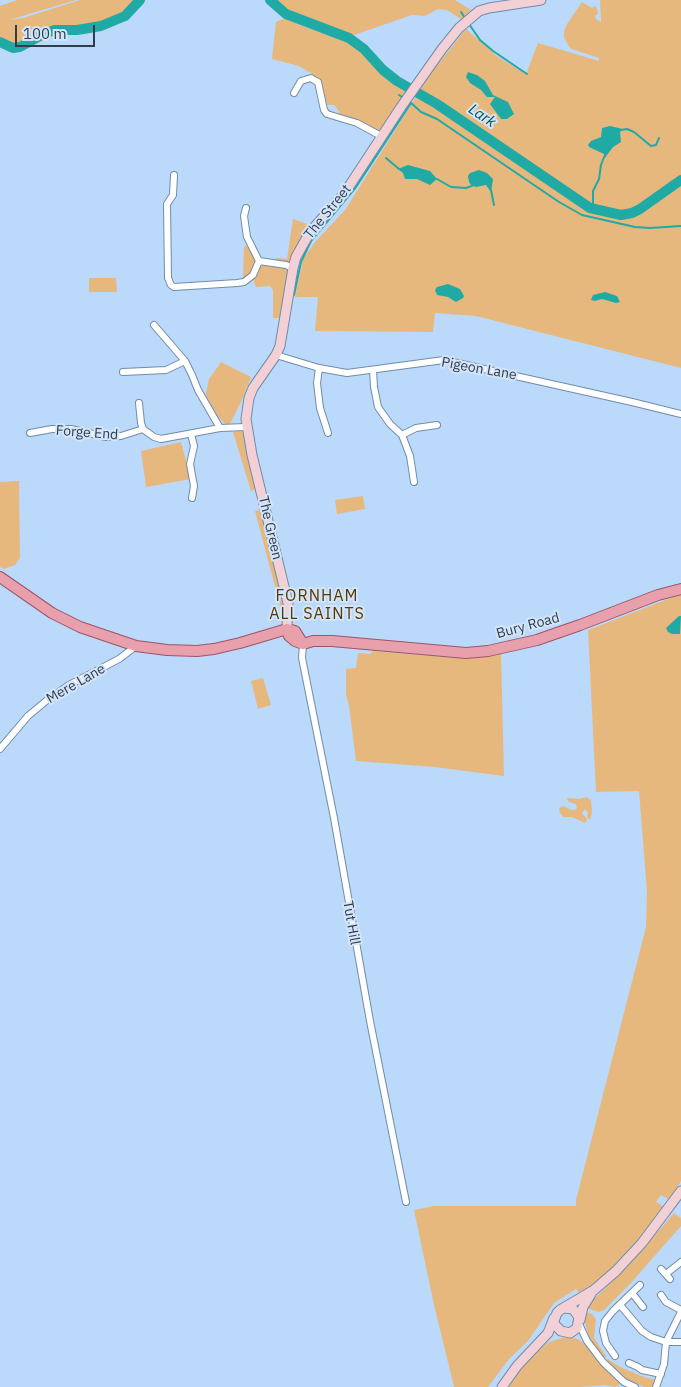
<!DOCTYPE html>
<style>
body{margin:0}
#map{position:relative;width:681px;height:1387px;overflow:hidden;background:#bbd9fb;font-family:"IBM Plex Sans",sans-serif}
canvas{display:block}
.scale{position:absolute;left:15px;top:25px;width:80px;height:22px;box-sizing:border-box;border:2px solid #313d4b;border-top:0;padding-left:6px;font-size:15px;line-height:18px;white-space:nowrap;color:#313d4b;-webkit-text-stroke:4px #d3e5fa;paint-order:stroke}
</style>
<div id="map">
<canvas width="681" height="1387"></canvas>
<div class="scale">100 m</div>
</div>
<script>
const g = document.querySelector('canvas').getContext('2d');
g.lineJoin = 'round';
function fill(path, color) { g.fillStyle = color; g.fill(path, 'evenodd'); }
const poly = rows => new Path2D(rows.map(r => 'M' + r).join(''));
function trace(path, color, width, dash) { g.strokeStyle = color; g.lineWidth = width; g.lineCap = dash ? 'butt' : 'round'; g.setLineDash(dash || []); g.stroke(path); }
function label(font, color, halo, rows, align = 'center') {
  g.font = font + ' "IBM Plex Sans",sans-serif'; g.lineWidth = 4; g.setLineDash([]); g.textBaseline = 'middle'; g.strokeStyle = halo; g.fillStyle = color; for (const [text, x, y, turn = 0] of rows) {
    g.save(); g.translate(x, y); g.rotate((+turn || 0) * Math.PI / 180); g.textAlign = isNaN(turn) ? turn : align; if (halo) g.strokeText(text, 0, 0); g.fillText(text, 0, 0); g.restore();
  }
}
fill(poly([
 [17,0,76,0,9,20,23,18,80,0,146,0,136,10,105,27,92,30,61,31,29,48,16,50,5,44,0,43,0,6],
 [275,0,455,0,471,10,461,19,447,10,438,9,425,16,412,15,351,36,303,20],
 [600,0,681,0,681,368,476,316,435,313,433,332,315,331,318,297,295,297,303,259,316,241,345,210,431,73,466,29,498,57,526,74,538,43,599,61,599,58,572,49,569,47,564,37,564,31,567,24,582,2,592,8,595,6,597,9,598,14,595,16,596,19,601,22],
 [285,18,305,27,347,42,369,59,388,79,409,92,380,131,355,119,339,115,339,111,334,105,327,105,320,81,311,73,299,66,272,59,276,22],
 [293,219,310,225,303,235,306,237,291,260,287,263,276,261,276,258,287,259],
 [244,246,250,247,255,262,253,271,243,280],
 [264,264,284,267,289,273,282,318,273,318,273,290,270,286,256,287,253,279,260,266],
 [89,278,116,278,117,292,89,292],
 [221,362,251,377,241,402,231,422,227,426,208,406,205,399,209,379],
 [240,431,244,433,258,488,251,491,233,432],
 [181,442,191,479,146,487,141,451],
 [19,481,20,558,15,565,4,569,0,567,0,482],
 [363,496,365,509,337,514,335,500],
 [263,509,285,603,283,613,282,613,255,511],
 [681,594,681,1181,670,1200,661,1195,656,1202,665,1207,649,1228,602,1278,579,1293,576,1289,554,1303,528,1341,509,1359,488,1387,454,1387,434,1305,414,1210,434,1206,576,1206,576,1200,646,927,647,892,639,791,596,792,588,630],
 [373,651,456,658,501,654,504,776,435,767,356,761,349,706,346,695,346,669,356,668,358,653,370,654],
 [263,678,271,705,258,709,251,681],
 [587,797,591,801,592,812,590,820,587,817,588,813,585,809,582,813,587,819,585,823,572,817,563,817,560,813,559,808,564,806,571,810,575,810,577,808,576,804,569,802,567,799,568,798,579,799],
 [674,1213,681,1218,681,1226,630,1284,604,1310,599,1312,587,1308,592,1301,622,1272,643,1249],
 [586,1312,592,1314,596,1319,594,1338,606,1356,604,1359,595,1347,588,1334,585,1323],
 [570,1337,578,1339,587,1346,619,1381,620,1384,616,1387,605,1385,579,1387,506,1387,509,1380,535,1353,549,1342,562,1338],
 [608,1359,620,1367,644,1377,657,1380,654,1387,644,1387,623,1377,606,1361]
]), '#e7b87d');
fill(poly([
 [468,72,477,75,485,81,493,95,508,102,514,114,507,119,501,119,490,104,495,97,487,97,481,90,470,83,466,77],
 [610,126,623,129,620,132,621,142,613,147,604,159,604,154,589,147,588,145,591,141,601,137,602,128],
 [408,165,430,171,437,179,430,185,417,179,405,179,403,173,398,169],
 [479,170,487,173,493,179,491,192,486,185,476,187,471,185,469,182,468,176,470,173],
 [448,284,460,289,464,296,463,298,456,302,448,297,437,295,435,290,437,287],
 [605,292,617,296,620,302,616,303,602,299,595,301,591,300,593,295],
 [679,616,681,616,680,634,672,634,668,632,666,628]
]), '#20aaa6');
trace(poly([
 [461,12,465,18],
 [469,24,480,40,493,51,527,74],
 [399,95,402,97],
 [410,102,421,112,437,119,559,202,582,215,635,227,650,228,681,226],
 [621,130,627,129,634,132,651,146,656,145,659,138],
 [386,158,399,169],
 [437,179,451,187,466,188,474,185],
 [491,190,494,205],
 [591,208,593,205,593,191,599,179,601,165,604,157],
 [294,295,301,262,311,241,356,187,411,103]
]), '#20aaa6', 2);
trace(poly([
 [270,0,286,14,349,38,364,49,383,70,397,81,437,104,590,208,621,215,632,213,640,209,681,180],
 [0,42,13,48,20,47,38,37,54,30,77,30,101,26,125,16,140,0]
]), '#20aaa6', 10);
const street = poly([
 [294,93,301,81,311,78,314,80,318,82,324,110,327,114,357,123,381,136],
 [174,175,173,195,167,204,168,278,171,285,174,287,237,283,244,282,253,275,259,261,247,237,244,216,246,208],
 [259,261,286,265,293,268],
 [154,325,185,361,192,375,198,390,220,428],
 [276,355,319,368,347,373,444,360,632,402,681,414],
 [319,368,317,383,320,408,328,433],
 [373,370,374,387,378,407,390,424,402,435,410,456,414,482],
 [123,372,166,370,185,361],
 [139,403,141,423,143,429,154,437,161,439,220,428,246,427],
 [30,433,52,429,71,429,106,437,121,436,143,429],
 [191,434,194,446,190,464,194,486,192,498],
 [402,435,416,428,437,425],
 [303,644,302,658,334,818,370,1021,406,1202],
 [0,749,28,716,46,701,69,685,119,659,136,646],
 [661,1269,670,1279],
 [666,1274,681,1262],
 [632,1293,643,1307],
 [661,1295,666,1302,681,1310],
 [620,1305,642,1331,651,1337,666,1342,681,1342],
 [579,1324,587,1341,603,1362,624,1382,635,1387],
 [615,1356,606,1343,603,1331,605,1321,613,1311,640,1285],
 [629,1363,638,1367,642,1370,661,1374],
 [656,1387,664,1364,666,1342,681,1312]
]);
const secondary = poly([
 [287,629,288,603,252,455,246,419,249,398,253,388,276,355,280,346,293,268,296,257,310,232,344,194,401,107,442,49,459,28,479,11,489,8,541,0],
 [564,1308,573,1309,579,1317,577,1328,570,1333,561,1331,555,1325,554,1321,557,1313,560,1310,594,1290,616,1271,642,1243,681,1191],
 [580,1320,583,1307,591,1294],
 [502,1387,517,1366,548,1333,554,1318]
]);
const primary = poly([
 [0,577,52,613,80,627,136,646,167,650,197,651,214,649,240,643,287,629,295,631,303,644],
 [287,629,289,636,295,641,303,644,313,641,332,641,466,653,488,651,537,640,580,625,658,595,681,589]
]);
trace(street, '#708cab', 8);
trace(secondary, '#708cab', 11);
trace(primary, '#9d5466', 12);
trace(street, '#fff', 6);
trace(secondary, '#f3d0d5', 9);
trace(primary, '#e7a0ac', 10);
label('14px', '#313d4b', '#d3e5fa', [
 ["The Street",328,212,-51],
 ["Pigeon Lane",479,369,10],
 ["Forge End",87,433,4],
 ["The Green",270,528,77],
 ["Bury Road",528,626,-15],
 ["Mere Lane",76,684,-30],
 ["Tut Hill",351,923,80]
]);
label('italic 15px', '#075351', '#d3e5fa', [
 ["Lark",482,116,34]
]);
g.letterSpacing = '1px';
label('16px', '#593700', '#d3e5fa', [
 ["FORNHAM",317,596],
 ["ALL SAINTS",317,614]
]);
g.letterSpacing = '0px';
</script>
